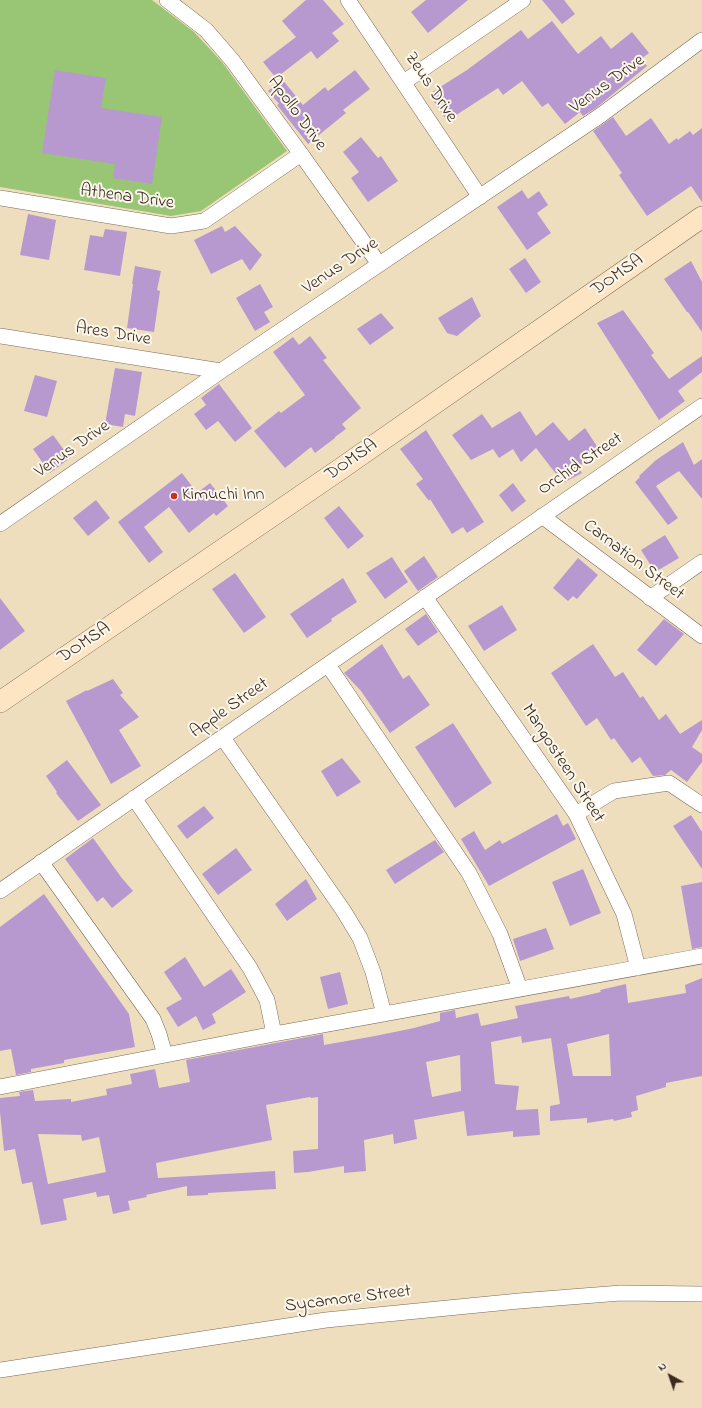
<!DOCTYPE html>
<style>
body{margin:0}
#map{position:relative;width:702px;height:1408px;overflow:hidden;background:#efdebd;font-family:"Indie Flower",sans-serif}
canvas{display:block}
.north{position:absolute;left:650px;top:1356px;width:40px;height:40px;-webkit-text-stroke:3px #fbf7ec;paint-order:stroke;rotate:320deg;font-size:11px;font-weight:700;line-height:16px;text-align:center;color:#3b2a1e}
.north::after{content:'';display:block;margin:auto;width:14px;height:18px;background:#3b2a1e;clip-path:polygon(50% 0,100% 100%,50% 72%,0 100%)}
</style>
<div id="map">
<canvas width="702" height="1408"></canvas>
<div class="north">N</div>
</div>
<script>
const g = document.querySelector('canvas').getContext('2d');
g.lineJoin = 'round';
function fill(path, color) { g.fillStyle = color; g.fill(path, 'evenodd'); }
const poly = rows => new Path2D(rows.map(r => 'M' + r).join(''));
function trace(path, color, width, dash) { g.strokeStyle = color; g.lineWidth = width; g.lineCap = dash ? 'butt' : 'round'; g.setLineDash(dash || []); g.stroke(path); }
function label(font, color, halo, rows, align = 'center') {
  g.font = font + ' "Indie Flower",sans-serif'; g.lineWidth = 4; g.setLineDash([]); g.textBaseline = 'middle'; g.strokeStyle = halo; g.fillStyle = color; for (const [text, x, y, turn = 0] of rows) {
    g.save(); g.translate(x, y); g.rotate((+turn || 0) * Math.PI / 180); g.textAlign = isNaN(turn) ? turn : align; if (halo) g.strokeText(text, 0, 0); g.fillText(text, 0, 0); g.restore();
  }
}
fill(poly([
 [0,0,152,0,194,32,222,62,287,151,201,211,171,216,0,187]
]), '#98c674');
fill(poly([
 [306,0,323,0,344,24,332,33,339,41,317,59,311,51,276,78,263,62,296,37,282,21],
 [426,0,468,0,428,33,411,12],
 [542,0,564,0,575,14,562,24],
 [552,21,578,54,601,36,611,49,632,32,649,53,641,59,647,66,596,108,583,116,580,112,565,124,548,103,542,107,522,81,503,95,498,88,447,121,429,94,467,70,521,30,528,39],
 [55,70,106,78,101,108,162,117,152,184,113,178,115,164,42,153],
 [355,70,370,89,343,110,346,113,308,144,277,105,279,104,268,91,282,79,303,105,325,87,328,91],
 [613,117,626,136,651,118,669,144,677,138,678,140,690,131,693,135,702,128,702,202,691,186,647,216,619,175,622,173,593,131],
 [361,137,378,158,381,156,398,181,368,202,351,178,359,172,343,152],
 [522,190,528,199,539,191,548,205,537,213,551,233,527,250,497,207],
 [28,214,56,220,49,260,20,255],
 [222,226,225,232,235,226,262,255,250,271,242,259,211,274,194,240],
 [105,229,127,232,120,276,84,270,90,235,103,237],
 [525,258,541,282,526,293,509,269],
 [691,261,702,282,702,332,688,312,687,312,664,279],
 [135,266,161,271,157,290,160,291,154,332,127,328,133,284,132,284],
 [260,284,273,307,264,312,270,322,255,331,236,298],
 [472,297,481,316,457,336,447,333,438,318],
 [623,310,654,353,651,355,669,379,702,356,702,372,678,391,685,401,659,420,597,323],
 [381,313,394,328,370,345,357,329],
 [310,336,327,358,323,360,361,408,342,424,346,429,335,437,335,438,315,453,311,447,285,468,254,431,279,411,281,413,305,395,273,352,293,337,299,345],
 [115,368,142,372,135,416,125,414,123,427,105,424],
 [35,375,57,381,47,417,24,411],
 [219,384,252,428,235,442,218,421,206,430,194,414,206,405,201,398],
 [520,411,536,436,553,422,569,441,585,428,600,451,578,467,582,473,563,483,536,448,521,462,513,449,499,458,493,449,471,460,452,435,482,414,492,428],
 [426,430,484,522,467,533,463,527,452,534,430,499,429,501,416,484,423,479,400,449],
 [53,435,70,458,50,473,33,449],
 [683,442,694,465,702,459,702,499,679,471,656,486,678,518,668,525,635,482,640,477,639,476,656,460],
 [182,473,197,493,210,483,228,506,216,516,214,513,189,533,169,507,144,527,163,552,149,563,118,522],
 [513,483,526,501,512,512,499,495],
 [96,500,110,518,88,536,73,518],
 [339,506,364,536,348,549,324,518],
 [665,535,679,558,655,572,641,550],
 [424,556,438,577,418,591,404,571],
 [392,557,408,582,385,599,366,573],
 [578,558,598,575,577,599,573,596,568,601,553,588],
 [235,573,266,617,244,633,212,589],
 [343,578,357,602,331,619,332,621,307,638,290,614],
 [0,598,25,631,0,650],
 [502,605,517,630,484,651,468,626],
 [426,614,438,632,418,646,405,629],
 [664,619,684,634,656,666,637,650],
 [382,644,403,679,409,675,430,705,390,733,361,691,344,673],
 [593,644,615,677,623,672,640,698,643,696,659,720,666,714,680,734,702,720,702,730,692,747,702,754,702,762,687,782,671,770,665,775,653,776,640,757,632,763,614,738,611,740,597,718,586,726,551,673],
 [113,679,123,693,120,695,139,717,119,730,141,766,111,784,66,701,87,690,87,691],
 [453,723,492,783,455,808,415,747],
 [342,758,361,782,337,797,321,771],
 [67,760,101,805,78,821,56,793,57,792,46,776],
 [204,806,214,818,187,839,177,826],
 [557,814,563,826,568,823,576,839,489,886,461,839,474,831,485,850,500,840,502,844],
 [691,815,702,832,702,869,673,826],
 [93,838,121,877,133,891,112,908,103,897,97,902,65,859],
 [435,840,444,852,395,884,386,870],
 [236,848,252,870,218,895,202,874],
 [583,869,601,913,570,926,552,882],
 [306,879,317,899,287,921,275,904],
 [702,882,702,947,692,949,681,886],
 [44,894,129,1014,135,1047,64,1060,64,1063,31,1069,31,1072,16,1075,11,1049,0,1051,0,927],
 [546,928,554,949,520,961,513,939],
 [185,957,204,987,231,969,246,992,212,1014,216,1023,203,1030,196,1016,178,1027,166,1008,182,999,164,972],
 [340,972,348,1004,328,1009,320,977],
 [702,978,702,1076,666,1083,666,1087,636,1096,638,1110,631,1112,632,1117,614,1121,613,1119,587,1123,587,1118,550,1121,550,1106,560,1104,551,1038,522,1043,521,1036,491,1042,495,1084,519,1086,516,1110,538,1109,540,1135,513,1137,513,1131,467,1136,464,1111,414,1120,417,1139,394,1144,393,1134,364,1140,366,1171,344,1173,344,1166,308,1172,294,1173,293,1151,318,1149,318,1097,311,1098,310,1097,266,1105,272,1140,156,1163,158,1178,275,1171,276,1189,208,1193,208,1195,187,1196,187,1186,146,1195,147,1197,128,1201,130,1210,113,1214,109,1195,97,1197,96,1192,63,1199,67,1220,41,1225,32,1182,22,1184,15,1149,4,1151,0,1112,0,1098,20,1096,19,1092,33,1090,35,1101,71,1099,71,1102,107,1095,106,1089,132,1084,130,1074,155,1069,159,1088,190,1082,186,1060,323,1034,324,1045,375,1036,414,1028,440,1021,440,1013,455,1010,456,1018,478,1013,481,1026,518,1018,515,1006,569,996,570,999,601,992,600,990,626,984,628,1003,686,993,685,985],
 [609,1034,611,1076,573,1076,567,1044],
 [460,1055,461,1091,432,1097,426,1062],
 [38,1134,81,1135,82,1141,99,1137,106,1172,48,1184]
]), '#b799d0');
const street = poly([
 [167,0,206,30,232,60,301,154,379,264],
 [348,0,480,197],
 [404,82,523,0],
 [0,198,171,226,204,221,301,154],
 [0,336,221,371],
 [542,516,702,636],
 [0,524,221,371,601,115,702,40],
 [425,597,576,814,624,914,638,968],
 [650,598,702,562],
 [328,665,469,873,500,934,520,989],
 [223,738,343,910,360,938,373,972,384,1014],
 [134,798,250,968,267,1000,274,1034],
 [576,814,614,791,669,783,702,805],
 [41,862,153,1019,159,1034,165,1055],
 [0,891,702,406],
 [0,1087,274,1034,702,956],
 [0,1370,326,1320,519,1301,621,1293,702,1294]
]);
const secondary = poly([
 [0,702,339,470,702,217]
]);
trace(street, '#7a6956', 16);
trace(secondary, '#7a6956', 22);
trace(street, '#fff', 15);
trace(secondary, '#fde5c4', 21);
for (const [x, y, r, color] of [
 [174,496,4,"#c8321e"]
]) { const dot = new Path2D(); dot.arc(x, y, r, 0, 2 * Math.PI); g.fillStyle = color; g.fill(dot); trace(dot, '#fbf7ec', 1.5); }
label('18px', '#3b2a1e', '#fbf7ec', [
 ["Venus Drive",608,85,-36],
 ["Zeus Drive",430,88,56],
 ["Apollo Drive",296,114,54],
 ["Athena Drive",127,198,8],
 ["Venus Drive",341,267,-34],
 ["DOMSA",618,276,-35],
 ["Ares Drive",113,335,9],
 ["Venus Drive",73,450,-35],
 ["DOMSA",352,461,-35],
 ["Orchid Street",581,465,-34],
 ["Carnation Street",633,561,37],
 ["DOMSA",85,644,-34],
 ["Apple Street",230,709,-35],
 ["Mangosteen Street",562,764,57],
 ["Sycamore Street",348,1300,-7]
]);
label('18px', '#3b2a1e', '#fbf7ec', [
 ["Kimuchi Inn",182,496]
], 'left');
</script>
